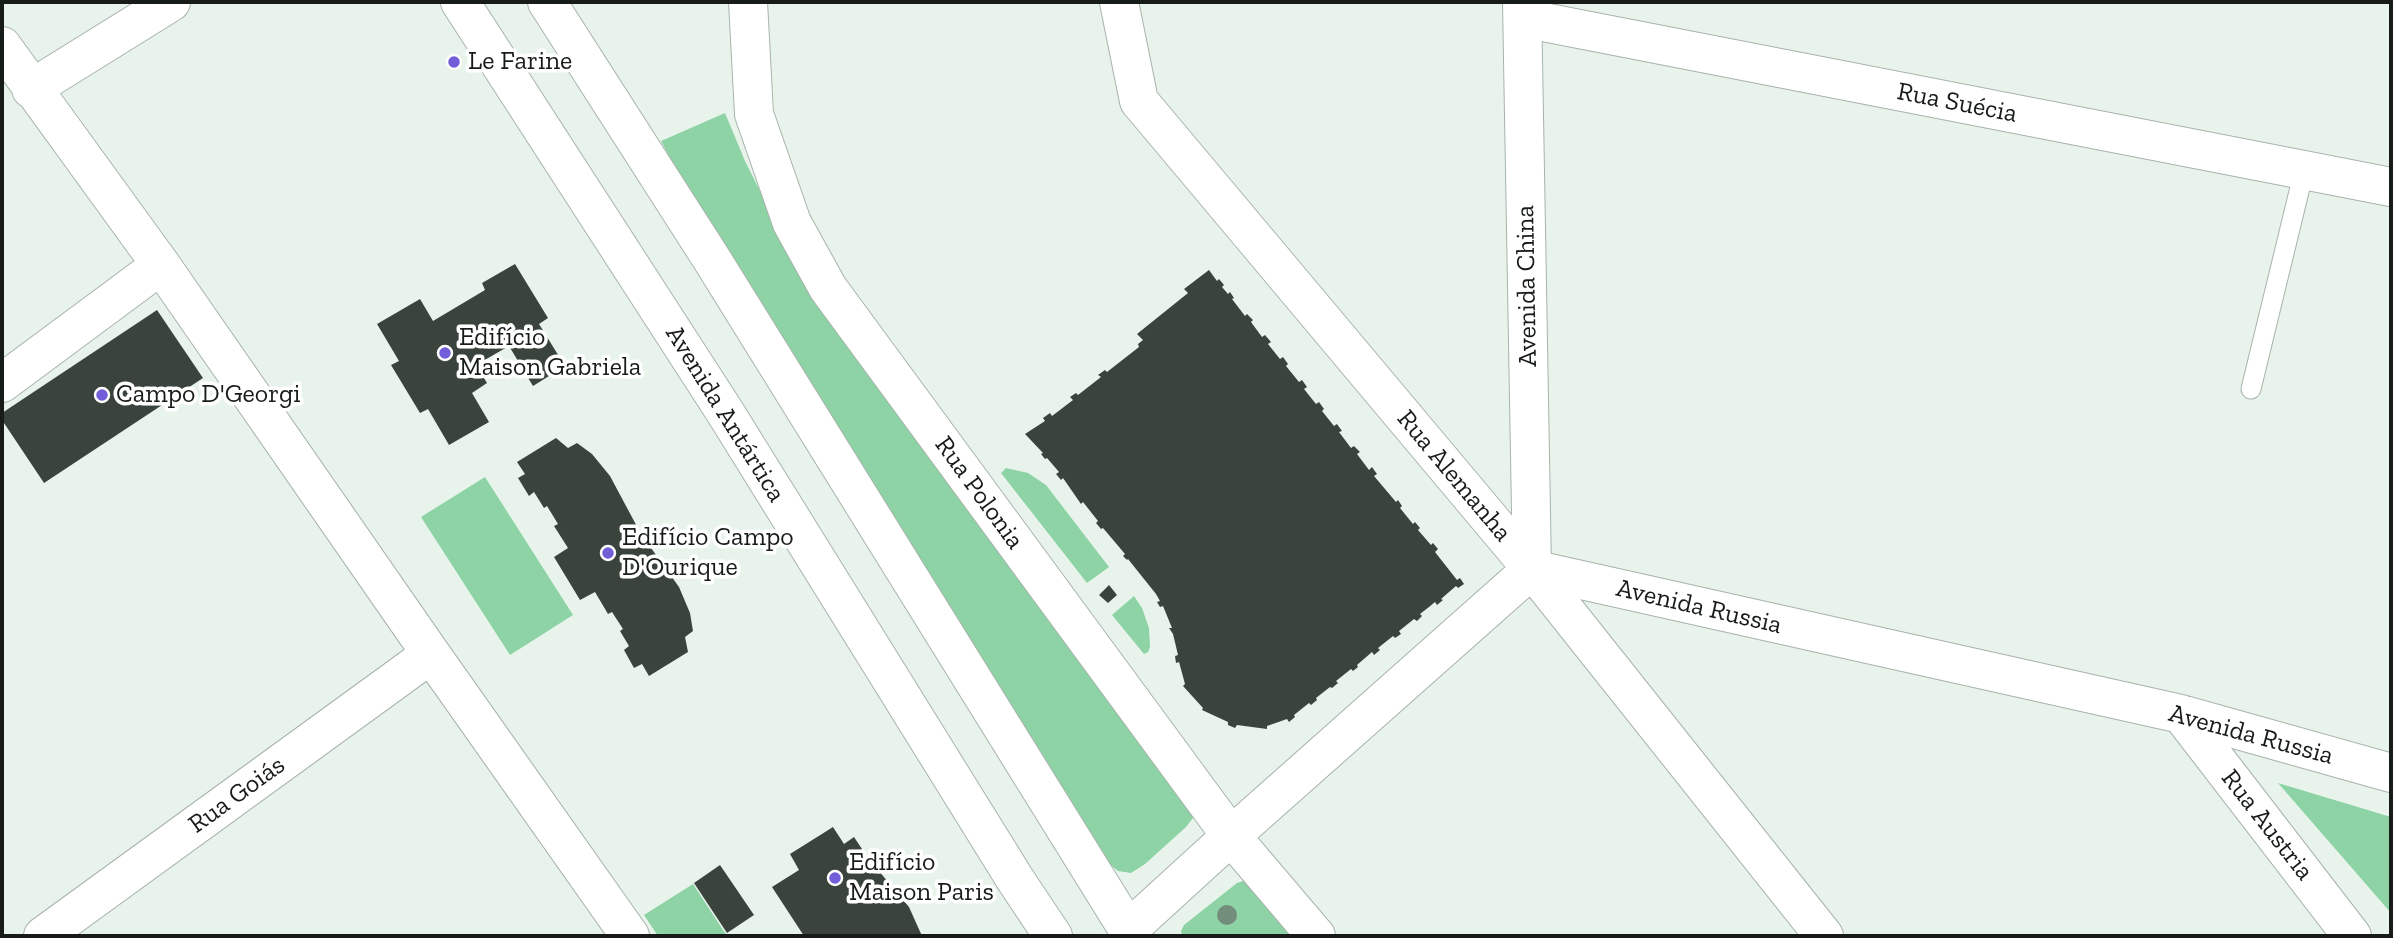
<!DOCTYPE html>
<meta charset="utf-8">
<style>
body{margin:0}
#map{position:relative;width:2393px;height:938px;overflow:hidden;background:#e8f4eb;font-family:"Zilla Slab",serif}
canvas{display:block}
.frame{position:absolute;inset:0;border:4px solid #171c19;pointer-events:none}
</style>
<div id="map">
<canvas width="2393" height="938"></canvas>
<div class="frame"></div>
</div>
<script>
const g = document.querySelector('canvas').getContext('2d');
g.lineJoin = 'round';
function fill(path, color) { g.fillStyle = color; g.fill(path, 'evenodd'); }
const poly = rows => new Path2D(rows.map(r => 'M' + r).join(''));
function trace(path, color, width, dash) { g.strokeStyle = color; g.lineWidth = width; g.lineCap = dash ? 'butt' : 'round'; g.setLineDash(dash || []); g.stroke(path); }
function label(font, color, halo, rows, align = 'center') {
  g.font = font + ' "Zilla Slab",serif'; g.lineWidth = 7; g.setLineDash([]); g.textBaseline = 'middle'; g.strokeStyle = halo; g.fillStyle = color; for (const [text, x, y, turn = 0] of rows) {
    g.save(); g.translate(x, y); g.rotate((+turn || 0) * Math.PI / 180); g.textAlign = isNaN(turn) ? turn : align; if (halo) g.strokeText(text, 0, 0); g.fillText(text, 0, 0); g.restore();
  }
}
fill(poly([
 [725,113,745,161,776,223,1189,802,1193,818,1186,827,1145,864,1131,873,1118,871,1107,862,728,269,661,141],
 [1006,468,1028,473,1046,485,1109,567,1087,583,1001,473],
 [485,477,573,615,510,655,421,517],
 [1134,596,1142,608,1149,628,1150,647,1148,652,1144,654,1112,615],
 [2278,783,2391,817,2391,913],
 [1246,880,1294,936,1182,936,1181,931,1184,925,1237,883],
 [693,884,727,936,658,936,644,915]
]), '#8dd3a5');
fill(poly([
 [515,264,548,318,539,324,565,366,533,386,509,346,476,365,487,383,472,393,489,422,449,445,428,409,420,413,391,365,399,361,377,324,420,299,433,321,485,290,482,283],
 [1209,270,1217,281,1219,279,1224,285,1222,287,1228,294,1230,292,1234,298,1232,299,1245,316,1247,314,1253,320,1251,322,1262,337,1265,335,1271,342,1268,344,1280,359,1283,357,1288,364,1286,366,1299,382,1302,380,1307,387,1304,389,1316,404,1319,402,1324,409,1322,411,1334,426,1337,424,1342,431,1339,432,1351,448,1354,446,1360,452,1357,454,1369,470,1372,467,1377,474,1374,476,1396,502,1398,500,1402,506,1400,508,1413,524,1415,522,1420,528,1418,530,1431,545,1433,543,1438,549,1435,552,1457,580,1460,578,1464,584,1458,588,1456,586,1441,599,1443,600,1437,605,1435,602,1429,607,1420,614,1422,616,1417,621,1414,619,1399,631,1401,634,1395,638,1393,636,1378,648,1380,650,1374,655,1372,652,1357,665,1358,667,1353,671,1351,669,1336,681,1338,683,1332,688,1330,687,1316,698,1317,700,1311,705,1309,703,1294,715,1295,717,1289,722,1287,719,1267,726,1267,729,1237,725,1235,728,1228,725,1228,722,1202,710,1203,708,1183,686,1185,684,1179,662,1176,663,1175,656,1178,655,1173,634,1169,628,1172,628,1163,606,1160,607,1157,602,1160,601,1156,594,1128,559,1127,560,1123,556,1125,554,1103,528,1101,529,1096,523,1098,521,1083,502,1081,504,1063,478,1061,480,1056,474,1059,472,1047,458,1045,459,1041,454,1043,453,1025,434,1045,421,1043,418,1050,413,1052,416,1073,400,1070,397,1076,393,1078,395,1101,377,1098,375,1105,370,1107,372,1139,347,1138,344,1143,340,1137,334,1188,293,1184,289],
 [157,310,203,378,44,483,2,420,2,413],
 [556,438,568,448,577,443,592,454,610,476,641,534,679,587,690,613,693,631,685,637,688,652,649,676,642,664,634,668,624,650,629,646,620,631,623,629,612,612,608,614,595,592,580,600,554,557,568,548,554,526,558,524,547,506,544,508,534,492,529,496,518,478,525,474,517,462],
 [1109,585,1117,595,1108,603,1099,595],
 [833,827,844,844,854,837,862,849,853,855,859,864,868,858,909,907,922,936,804,936,772,887,799,870,790,854],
 [720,865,754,915,727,933,694,883]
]), '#3a443d');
const service = poly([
 [2251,389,2304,171]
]);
const minor = poly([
 [748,2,754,114,792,223,828,288,1231,836,1316,936],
 [1119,2,1139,101,1532,569,1824,936],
 [1522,2,1532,569],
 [1523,18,2391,187],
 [2,46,161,265,431,654,630,936],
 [31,89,171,2],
 [2,383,161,265],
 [2181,714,2352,936],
 [1128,930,1231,836,1532,569,2181,714,2391,773],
 [43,936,431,654]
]);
const secondary = poly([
 [460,2,725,412,1015,879,1053,936],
 [547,2,711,258,1132,936]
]);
trace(service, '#a8b3ab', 21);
trace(minor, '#a8b3ab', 40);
trace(secondary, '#a8b3ab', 40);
trace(service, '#fff', 19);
trace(minor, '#fff', 38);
trace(secondary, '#fff', 38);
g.fillStyle = '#738d7d';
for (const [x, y] of [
 [1227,915]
]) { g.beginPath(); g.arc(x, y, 10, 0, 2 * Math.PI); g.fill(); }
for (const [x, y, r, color] of [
 [454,62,7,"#725ed8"],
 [445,353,7,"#725ed8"],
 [102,395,7,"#725ed8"],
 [608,553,7,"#725ed8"],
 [835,878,7,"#725ed8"]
]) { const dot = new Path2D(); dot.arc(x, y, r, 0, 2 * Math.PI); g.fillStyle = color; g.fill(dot); trace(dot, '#fff', 2.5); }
label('26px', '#171c19', '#fff', [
 ["Le Farine",468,62],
 ["Edifício",459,338],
 ["Maison Gabriela",459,368],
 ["Campo D'Georgi",116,395],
 ["Edifício Campo",622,538],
 ["D'Ourique",622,568],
 ["Edifício",849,863],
 ["Maison Paris",849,893]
], 'left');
label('26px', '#171c19', '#fff', [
 ["Rua Suécia",1957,103,11],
 ["Avenida China",1527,286,-91],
 ["Avenida Antártica",725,414,58],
 ["Rua Alemanha",1454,476,50],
 ["Rua Polonia",979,493,54],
 ["Avenida Russia",1699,607,13],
 ["Avenida Russia",2251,735,15],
 ["Rua Goiás",237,795,-36],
 ["Rua Austria",2267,825,52]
]);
</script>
